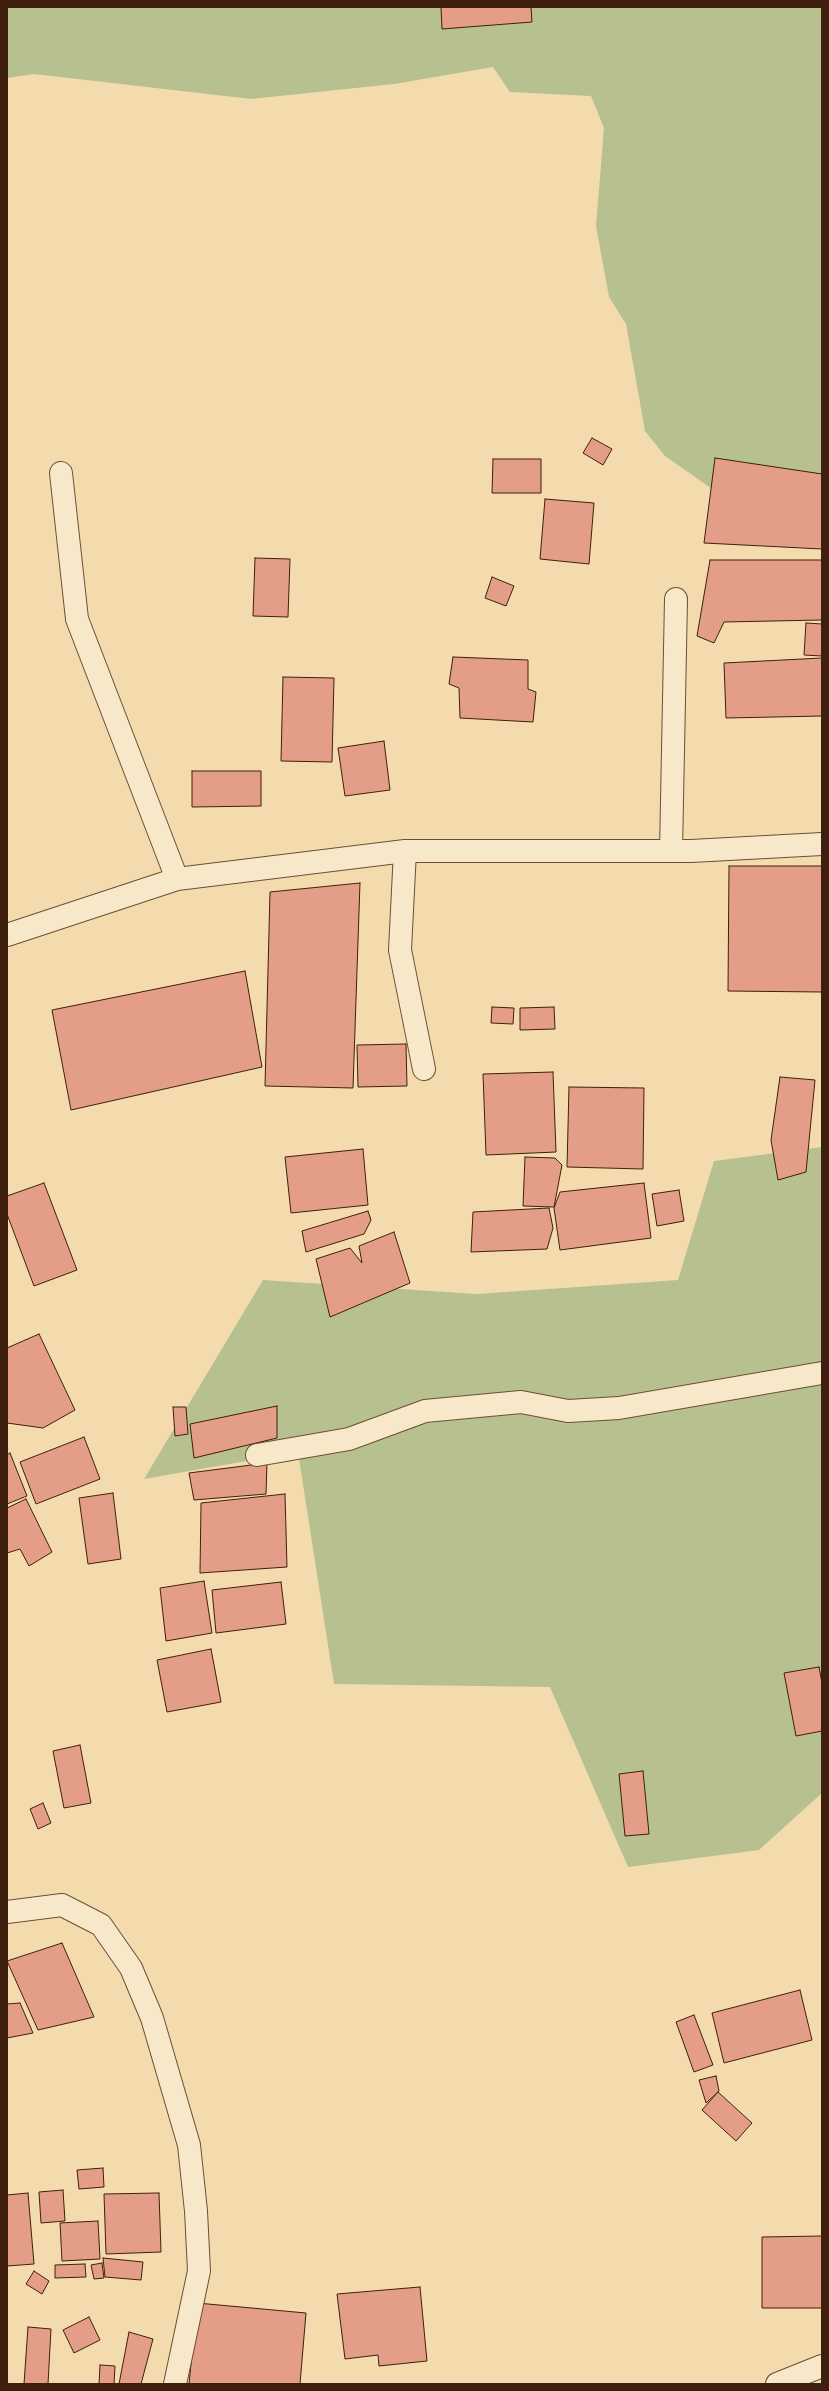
<!DOCTYPE html>
<style>
body{margin:0}
#map{position:relative;width:829px;height:2391px;overflow:hidden;background:#f4dbae;font-family:"EB Garamond",serif}
canvas{display:block}
.frame{position:absolute;inset:0;border:8px solid #3e1f0d;pointer-events:none}
</style>
<div id="map">
<canvas width="829" height="2391"></canvas>
<div class="frame"></div>
</div>
<script>
const g = document.querySelector('canvas').getContext('2d');
g.lineJoin = 'round';
function fill(path, color) { g.fillStyle = color; g.fill(path, 'evenodd'); }
const poly = rows => new Path2D(rows.map(r => 'M' + r).join(''));
function trace(path, color, width, dash) { g.strokeStyle = color; g.lineWidth = width; g.lineCap = dash ? 'butt' : 'round'; g.setLineDash(dash || []); g.stroke(path); }
fill(poly([
 [7,7,822,7,822,516,718,493,665,456,645,431,626,324,609,297,596,226,604,128,591,96,510,92,493,67,394,84,251,99,34,74,7,78],
 [822,1147,822,1793,759,1850,628,1867,550,1687,334,1684,298,1452,144,1479,263,1280,477,1294,678,1280,714,1161]
]), '#b6c18f');
const building = poly([
 [441,7,531,7,532,22,442,29,441,7],
 [592,438,612,449,603,465,583,453,592,438],
 [715,458,822,474,822,549,704,543,715,458],
 [493,459,541,459,541,493,492,493,493,459],
 [545,499,594,503,589,564,540,559,545,499],
 [255,558,290,559,288,617,253,616,255,558],
 [710,560,822,560,822,620,724,622,714,643,697,636,710,560],
 [492,577,514,586,506,606,485,598,492,577],
 [806,623,822,624,822,656,804,655,806,623],
 [453,657,528,660,528,689,536,692,533,722,460,718,459,688,449,684,453,657],
 [822,658,822,716,726,718,724,663,822,658],
 [283,677,334,678,332,762,281,761,283,677],
 [384,741,390,790,345,796,338,748,384,741],
 [192,771,261,771,261,806,192,807,192,771],
 [729,866,822,866,822,992,728,991,729,866],
 [360,883,353,1088,265,1086,270,892,360,883],
 [245,971,262,1067,71,1110,52,1010,245,971],
 [492,1007,514,1008,513,1024,491,1023,492,1007],
 [554,1007,555,1029,520,1030,520,1008,554,1007],
 [406,1044,407,1086,358,1087,357,1045,406,1044],
 [553,1072,556,1152,486,1155,483,1074,553,1072],
 [780,1077,815,1080,806,1172,778,1180,771,1140,780,1077],
 [569,1087,644,1088,643,1169,567,1167,569,1087],
 [363,1149,368,1205,291,1213,285,1157,363,1149],
 [525,1157,555,1158,562,1165,554,1207,523,1206,525,1157],
 [44,1183,77,1270,34,1286,7,1214,7,1196,44,1183],
 [644,1183,651,1238,560,1250,554,1208,560,1192,644,1183],
 [679,1190,684,1221,657,1226,652,1194,679,1190],
 [549,1208,553,1228,547,1249,471,1252,473,1212,549,1208],
 [368,1211,371,1220,364,1234,306,1252,302,1231,368,1211],
 [394,1232,410,1283,330,1317,316,1259,350,1248,362,1263,359,1246,394,1232],
 [39,1334,75,1410,43,1428,7,1423,7,1348,39,1334],
 [277,1406,277,1438,194,1458,190,1424,277,1406],
 [173,1407,186,1407,188,1434,175,1436,173,1407],
 [84,1437,100,1479,36,1504,20,1462,84,1437],
 [10,1453,27,1496,7,1504,7,1455,10,1453],
 [267,1463,266,1494,194,1500,189,1473,267,1463],
 [113,1493,121,1559,88,1564,79,1498,113,1493],
 [285,1494,287,1567,200,1573,201,1503,285,1494],
 [26,1499,52,1552,29,1566,20,1549,7,1553,7,1508,26,1499],
 [204,1581,212,1633,166,1641,160,1588,204,1581],
 [281,1582,286,1624,216,1633,212,1590,281,1582],
 [211,1649,221,1702,167,1712,157,1660,211,1649],
 [819,1667,822,1683,822,1731,796,1736,784,1673,819,1667],
 [80,1745,91,1803,64,1808,53,1751,80,1745],
 [643,1771,649,1834,625,1836,619,1774,643,1771],
 [43,1803,51,1823,38,1829,30,1809,43,1803],
 [62,1943,94,2017,38,2030,7,1961,62,1943],
 [800,1990,812,2040,724,2063,712,2013,800,1990],
 [20,2003,33,2033,7,2038,7,2004,20,2003],
 [694,2015,713,2065,694,2072,676,2022,694,2015],
 [716,2076,719,2091,706,2103,699,2080,716,2076],
 [718,2092,752,2123,736,2141,702,2110,718,2092],
 [103,2168,104,2187,79,2189,77,2170,103,2168],
 [63,2190,65,2221,41,2223,39,2192,63,2190],
 [28,2193,34,2264,7,2266,7,2195,28,2193],
 [159,2193,161,2252,106,2254,104,2194,159,2193],
 [98,2221,100,2259,62,2261,60,2223,98,2221],
 [822,2236,822,2308,762,2308,762,2237,822,2236],
 [103,2258,143,2262,141,2280,105,2277,103,2258],
 [102,2263,104,2278,94,2279,91,2265,102,2263],
 [85,2264,86,2277,55,2278,55,2265,85,2264],
 [34,2271,49,2281,42,2294,26,2284,34,2271],
 [420,2287,427,2361,379,2366,378,2355,345,2359,337,2294,420,2287],
 [197,2303,306,2313,300,2384,189,2384,197,2303],
 [89,2317,100,2340,74,2353,63,2330,89,2317],
 [28,2327,51,2329,48,2384,24,2384,28,2327],
 [129,2332,153,2339,141,2384,119,2384,129,2332],
 [100,2365,115,2366,114,2384,99,2384,100,2365]
]);
fill(building, '#e49e87');
trace(building, '#3e1f0d', 1);
const minor = poly([
 [61,473,77,619,177,879],
 [405,851,400,950,424,1069],
 [671,851,676,599],
 [7,935,177,879,405,851,691,851,822,844],
 [257,1455,349,1439,425,1411,521,1402,568,1411,619,1408,822,1373],
 [7,1912,62,1905,101,1925,131,1968,152,2018,189,2145,196,2211,199,2271,175,2384],
 [777,2384,822,2366]
]);
trace(minor, '#6c4e35', 24);
trace(minor, '#f8e8ca', 22);
</script>
